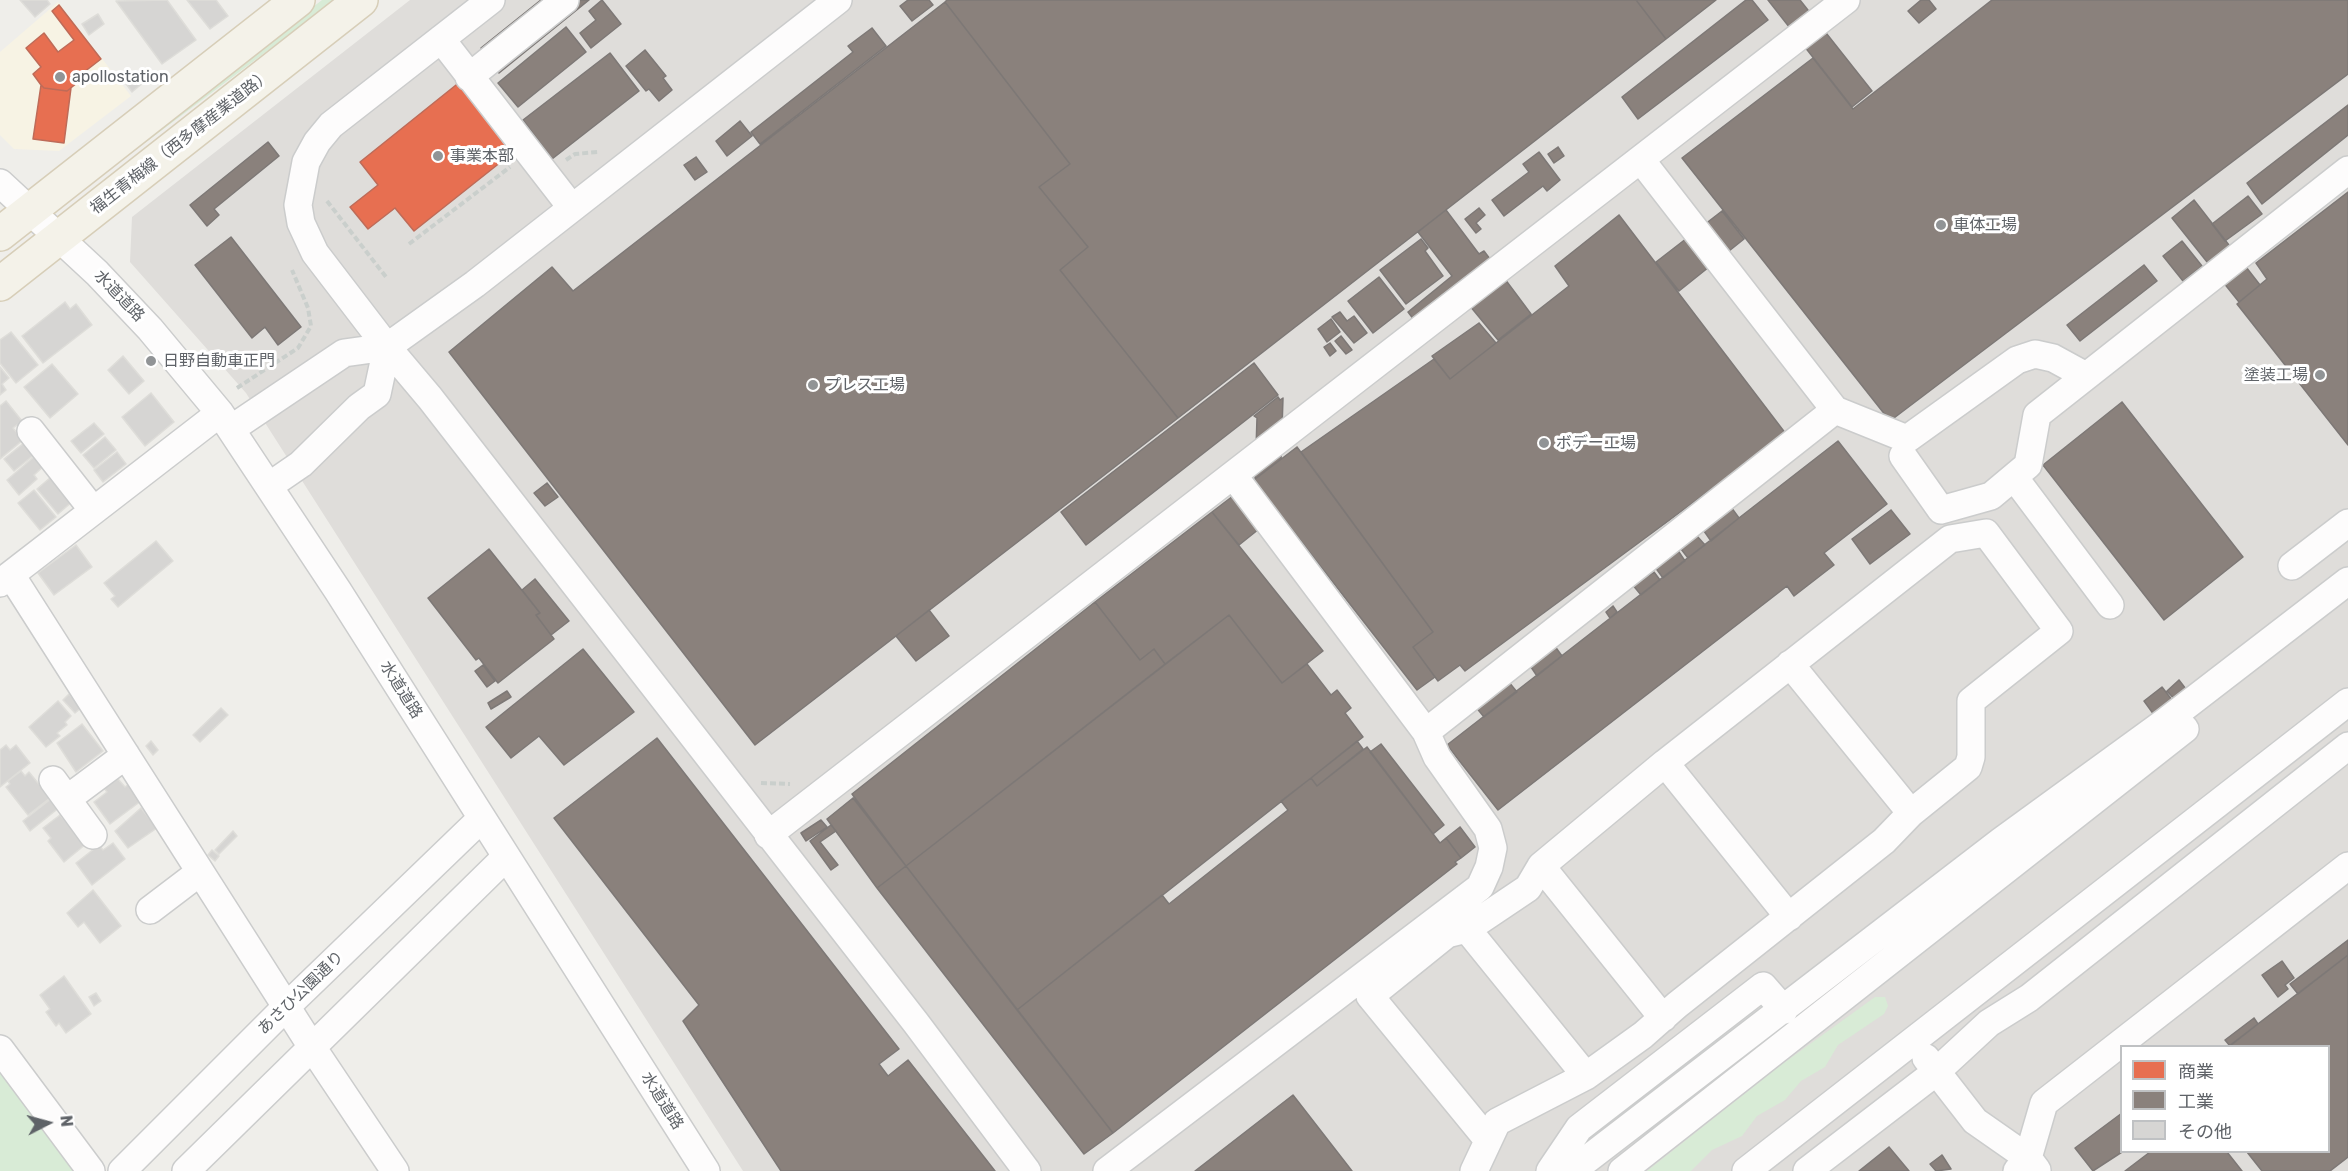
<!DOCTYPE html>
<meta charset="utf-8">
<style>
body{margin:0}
#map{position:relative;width:2348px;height:1171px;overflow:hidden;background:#efeeea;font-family:Rubik,"Noto Sans JP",sans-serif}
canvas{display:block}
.legend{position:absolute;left:2120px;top:1045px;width:210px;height:108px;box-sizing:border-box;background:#fff;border:2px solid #bfc1c3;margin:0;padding:8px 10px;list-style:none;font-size:18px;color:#5f6368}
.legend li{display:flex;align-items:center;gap:12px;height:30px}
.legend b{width:30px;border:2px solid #bfc1c3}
.north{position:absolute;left:18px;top:1093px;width:60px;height:60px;-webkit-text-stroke:4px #fff;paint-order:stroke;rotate:84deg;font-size:16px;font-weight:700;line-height:24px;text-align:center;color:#5f6368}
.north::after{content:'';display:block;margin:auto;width:21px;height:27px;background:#5f6368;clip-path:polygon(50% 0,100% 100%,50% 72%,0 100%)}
</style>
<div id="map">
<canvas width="2348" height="1171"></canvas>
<ul class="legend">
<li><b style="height:16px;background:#e76f51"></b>商業</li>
<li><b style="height:16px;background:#8a817c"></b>工業</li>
<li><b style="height:16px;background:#d6d5d3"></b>その他</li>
</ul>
<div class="north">N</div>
</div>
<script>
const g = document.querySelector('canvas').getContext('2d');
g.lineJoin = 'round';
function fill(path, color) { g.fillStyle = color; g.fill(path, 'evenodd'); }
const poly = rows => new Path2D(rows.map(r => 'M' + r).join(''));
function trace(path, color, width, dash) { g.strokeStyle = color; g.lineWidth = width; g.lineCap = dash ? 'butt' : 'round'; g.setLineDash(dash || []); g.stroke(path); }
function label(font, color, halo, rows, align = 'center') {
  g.font = font + ' Rubik,"Noto Sans JP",sans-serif'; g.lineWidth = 6; g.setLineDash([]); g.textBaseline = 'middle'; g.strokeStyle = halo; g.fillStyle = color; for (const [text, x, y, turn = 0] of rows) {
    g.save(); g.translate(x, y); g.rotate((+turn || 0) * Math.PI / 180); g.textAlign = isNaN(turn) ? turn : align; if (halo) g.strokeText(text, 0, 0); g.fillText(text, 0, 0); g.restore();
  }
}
fill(poly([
 [58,2,131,96,59,151,14,149,0,135,0,52]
]), '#f7f3e4');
fill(poly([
 [410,0,2348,0,2348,1171,743,1171,246,393,130,262,132,217],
 [2122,1046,2328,1046,2328,1152,2122,1152]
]), '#dfddda');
fill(poly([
 [322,0,335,0,93,182,93,179],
 [1875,997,1885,997,1888,1006,1884,1014,1838,1045,1825,1067,1801,1081,1785,1100,1757,1116,1742,1136,1712,1150,1691,1171,1647,1171,1781,1065],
 [0,1062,84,1171,0,1171]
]), '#d8ebd6');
const shops = poly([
 [59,5,101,59,79,76,82,79,67,91,44,88,41,85,33,74,41,67,26,48,44,33,58,52,74,40,52,11,59,5],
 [461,81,516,150,414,231,395,208,368,229,350,207,378,185,360,162,461,81],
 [41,85,44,88,67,91,71,88,64,143,33,139,41,85]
]);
fill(shops, '#e76f51');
trace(shops, '#be6b58', 1.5);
const industry = poly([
 [541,0,557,0,487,55,481,48,541,0],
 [574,0,589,0,499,73,493,66,574,0],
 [602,0,621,24,591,48,580,33,596,20,589,11,602,0],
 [908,0,929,0,933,5,912,21,900,6,908,0],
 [947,0,1636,0,1666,39,1178,418,1060,270,1088,247,1039,187,1070,164,945,2,947,0],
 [1636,0,1716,0,1666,39,1636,0],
 [1746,0,1752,0,1768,20,1638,119,1622,97,1746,0],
 [1768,0,1800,0,1872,91,1852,107,1768,0],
 [1921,0,1929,0,1936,9,1919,23,1908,11,1921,0],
 [1992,0,2348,0,2348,74,1890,421,1682,158,1813,58,1853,109,1992,0],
 [945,2,1070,164,1039,187,1088,247,1060,270,1178,418,755,745,449,352,552,267,573,291,945,2],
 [566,27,586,52,518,107,498,83,566,27],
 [872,28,886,46,760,144,751,132,853,52,848,46,872,28],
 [645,50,666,76,663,78,672,90,659,101,649,89,646,91,626,66,645,50],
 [610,53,639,91,552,159,523,120,610,53],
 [2348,105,2348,135,2262,204,2247,183,2348,105],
 [740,121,752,136,727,156,716,141,740,121],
 [268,142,279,156,214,209,219,215,207,226,190,205,268,142],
 [1558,147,1564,156,1554,163,1548,154,1558,147],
 [1539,152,1560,180,1547,191,1543,186,1504,216,1492,200,1529,172,1523,164,1539,152],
 [696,157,707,172,695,180,684,165,696,157],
 [2348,192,2348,445,2237,304,2267,279,2256,263,2348,192],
 [2248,196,2262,214,2225,241,2212,224,2248,196],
 [2194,200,2260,285,2239,302,2172,218,2194,200],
 [1479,208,1485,215,1476,223,1481,229,1476,233,1465,219,1479,208],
 [1446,210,1479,254,1484,251,1531,314,1498,340,1465,300,1424,333,1408,312,1452,276,1418,232,1446,210],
 [1722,211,1744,239,1679,291,1656,262,1722,211],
 [1619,215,1786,434,1465,671,1460,665,1438,681,1413,647,1433,632,1301,452,1434,359,1450,379,1569,286,1555,266,1619,215],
 [231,237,301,327,278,345,265,327,252,338,195,265,231,237],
 [1421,239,1428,248,1425,251,1443,276,1406,304,1380,270,1421,239],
 [2182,241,2202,266,2183,281,2163,256,2182,241],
 [2144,265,2157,281,2080,341,2067,325,2144,265],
 [1379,277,1404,309,1373,333,1348,301,1379,277],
 [1340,312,1347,321,1354,316,1367,333,1354,343,1332,317,1340,312],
 [1331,319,1340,332,1327,342,1318,329,1331,319],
 [1479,323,1496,343,1450,379,1432,356,1479,323],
 [1341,336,1352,350,1346,354,1335,341,1341,336],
 [1330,343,1336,351,1330,356,1324,347,1330,343],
 [1254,363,1278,395,1086,545,1061,512,1254,363],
 [1278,397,1280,400,1283,398,1281,459,1255,479,1257,418,1254,416,1278,397],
 [2122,402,2243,557,2164,620,2043,465,2122,402],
 [1838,441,1887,504,1824,553,1834,565,1794,596,1787,586,1498,810,1447,745,1838,441],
 [1297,447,1433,632,1413,647,1435,677,1417,690,1279,513,1239,545,1212,512,1297,447],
 [547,483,558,497,545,506,534,493,547,483],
 [1731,507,1739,518,1711,541,1704,531,1731,507],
 [1891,510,1910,534,1870,564,1852,539,1891,510],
 [1212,512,1323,651,1282,683,1229,615,1165,664,1154,649,1140,660,1095,602,1212,512],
 [1697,536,1705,545,1688,558,1681,549,1697,536],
 [489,549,540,613,536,615,554,639,498,683,479,658,476,660,428,598,489,549],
 [1677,549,1685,561,1663,578,1655,567,1677,549],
 [1648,572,1650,575,1654,572,1660,580,1641,595,1632,584,1648,572],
 [535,579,569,621,551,635,536,615,540,613,522,590,535,579],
 [1095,602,1140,660,1154,649,1165,664,906,866,852,794,1095,602],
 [1613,606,1617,612,1610,618,1606,612,1613,606],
 [929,610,949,636,916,661,896,636,929,610],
 [1229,615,1282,683,1307,664,1331,695,1337,690,1351,708,1345,713,1363,737,1017,1010,906,866,1229,615],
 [1554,645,1562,656,1537,676,1529,664,1554,645],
 [583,649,634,712,564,765,539,736,511,758,486,727,583,649],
 [483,665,495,681,487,687,475,671,483,665],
 [2179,680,2189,693,2177,702,2167,691,2179,680],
 [1508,681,1517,692,1484,717,1475,706,1508,681],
 [2162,687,2176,705,2157,719,2144,701,2162,687],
 [507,691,511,697,491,709,488,703,507,691],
 [657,738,899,1049,879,1064,888,1076,908,1060,995,1171,781,1171,683,1021,699,1005,554,818,657,738],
 [1357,741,1363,749,1317,786,1311,778,1357,741],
 [1381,744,1444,825,1433,834,1370,752,1381,744],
 [1367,747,1440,843,1446,838,1461,858,1455,862,1457,864,1113,1133,1017,1010,1162,895,1169,904,1288,810,1281,801,1311,778,1317,786,1367,747],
 [853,798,906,866,877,888,827,819,853,798],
 [821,820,827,827,806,841,801,833,821,820],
 [831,825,836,831,820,842,838,865,831,870,810,841,831,825],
 [1460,827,1475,847,1461,858,1446,838,1460,827],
 [906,866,1113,1133,1084,1154,877,888,906,866],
 [2348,940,2348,955,2298,994,2290,984,2348,940],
 [2348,955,2348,1157,2330,1171,2262,1171,2247,1152,2328,1152,2328,1046,2229,1046,2348,955],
 [2282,961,2294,978,2285,985,2288,989,2278,997,2262,975,2282,961],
 [2254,1018,2258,1024,2230,1046,2225,1040,2254,1018],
 [1293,1095,1352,1171,1195,1171,1293,1095],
 [2122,1113,2122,1152,2093,1171,2075,1148,2122,1113],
 [1889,1147,1909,1171,1859,1171,1889,1147],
 [2150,1152,2227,1152,2242,1171,2125,1171,2150,1152],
 [1942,1155,1951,1169,1936,1171,1930,1164,1942,1155]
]);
fill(industry, '#8a817c');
trace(industry, '#7d7876', 1.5);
const building = poly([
 [20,0,47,0,50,4,35,17,20,0],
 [167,0,196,40,162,64,116,1,167,0],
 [187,0,216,0,228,16,210,29,187,0],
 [98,14,104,24,89,35,82,24,98,14],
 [137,72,144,82,132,92,124,81,137,72],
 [65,302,70,309,76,304,92,325,43,363,22,336,65,302],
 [11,332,38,365,16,383,0,363,0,340,11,332],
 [123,356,144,381,129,394,108,370,123,356],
 [52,364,78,394,50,418,24,387,52,364],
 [0,367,9,378,2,384,6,390,0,395,0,367],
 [151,393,174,422,145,446,122,417,151,393],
 [6,401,22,421,13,428,23,440,0,459,0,406,6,401],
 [94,423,104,434,81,453,71,441,94,423],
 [105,437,116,450,94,468,83,455,105,437],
 [25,442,35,454,14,471,4,459,25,442],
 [117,452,126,464,103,482,94,470,117,452],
 [36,455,45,465,34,475,37,479,19,495,7,480,36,455],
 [51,477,73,501,58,514,37,489,51,477],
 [34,490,56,517,40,530,18,503,34,490],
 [156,541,173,561,118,607,111,599,115,596,104,583,156,541],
 [76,545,92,567,54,595,38,573,76,545],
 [69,694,82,707,75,713,63,700,69,694],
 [58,701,71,716,65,722,67,725,57,733,60,736,46,747,29,727,58,701],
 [221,708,228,715,200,742,193,735,221,708],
 [82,724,103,751,76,772,57,743,82,724],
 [151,741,158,750,153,755,146,746,151,741],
 [6,745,10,750,16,745,30,763,0,787,0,750,6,745],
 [21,771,25,776,29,772,50,798,28,815,6,787,10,784,8,781,21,771],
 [118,779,125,787,129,784,141,801,110,824,94,802,107,792,104,788,118,779],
 [52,798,60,807,30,831,23,821,52,798],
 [141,808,157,828,128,848,115,831,141,808],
 [60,815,86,844,64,862,48,841,51,838,43,828,60,815],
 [233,831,237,836,219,854,215,850,233,831],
 [113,843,125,859,92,885,76,863,99,845,103,850,113,843],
 [212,850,219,856,215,861,208,855,212,850],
 [93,890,121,926,100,943,84,922,78,927,67,913,93,890],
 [64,976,91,1014,66,1033,59,1023,56,1026,46,1012,50,1009,40,995,64,976],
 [96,993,101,1001,94,1006,89,997,96,993]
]);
fill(building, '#d6d5d3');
trace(building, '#deddd9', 1.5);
const minor = poly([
 [491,0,331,125,317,142,306,162,298,205,301,223,315,253,387,347,430,398,916,1023,1027,1171],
 [441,39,572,208],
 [469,77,565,0],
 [1641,160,1835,410,1907,439,2017,360,2035,354,2053,358,2086,376],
 [0,183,97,273,150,329,220,413,338,591,706,1171],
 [231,429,344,353,387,347,475,284,838,0],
 [31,431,93,510],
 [1903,456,1941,510,1991,496,2028,465,2037,415,2348,170],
 [2014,477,2110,605],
 [269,486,301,464,359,407,377,394,387,347],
 [2292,566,2348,523],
 [11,575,312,1047,395,1171],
 [0,583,220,413],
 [1790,664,1911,813],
 [1426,732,1835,410],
 [1665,763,1789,917],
 [53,780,93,835],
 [67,799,126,755],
 [768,835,1846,0],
 [1541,866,1663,1018],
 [150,910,200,872],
 [1467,929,1586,1076],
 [0,1049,91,1171],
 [1926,1058,1975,1121,2028,1158,2037,1170],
 [122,1171,287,1006,482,818],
 [186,1171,506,857],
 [1107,1171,1480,887,1489,867,1493,848,1488,829,1437,757,1426,732,1233,475],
 [1474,1171,1497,1122,1586,1076,1643,1035,1677,1005,1884,841,1911,813,1968,767,1971,757,1971,701,2059,631,1986,533,1950,539,1665,763,1541,866,1528,888,1467,929,1447,934,1370,996,1488,1140],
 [1550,1171,1579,1128,1763,986,1784,1010],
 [1572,1171,2000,842,2165,722,2348,581],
 [1622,1171,2185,729],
 [1746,1171,2348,702],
 [1807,1171,1936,1072,1989,1023,2029,998,2348,746],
 [2017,1171,2028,1158,2044,1103,2348,866]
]);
const major = poly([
 [0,234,298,0],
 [0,284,361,0]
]);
trace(minor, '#cbcccc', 30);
trace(major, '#d7ceb8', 36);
trace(poly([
 [566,160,575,154,598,152],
 [327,201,386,277],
 [409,244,510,167],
 [237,388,298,348,311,326,308,308,292,270],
 [761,783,790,784]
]), '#cacfcc', 4, [6, 3]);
trace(minor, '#fdfcfc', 27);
trace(major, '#f4f2e9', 33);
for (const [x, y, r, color] of [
 [60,77,6,"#919496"],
 [438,156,6,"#919496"],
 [1941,225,6,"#919496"],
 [151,361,6,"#919496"],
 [2320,375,6,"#919496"],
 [813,385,6,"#919496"],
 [1544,443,6,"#919496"]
]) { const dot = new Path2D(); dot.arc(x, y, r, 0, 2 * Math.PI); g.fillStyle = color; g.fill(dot); trace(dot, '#fff', 2); }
label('16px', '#5f6368', '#fff', [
 ["apollostation",72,77],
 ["事業本部",450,156],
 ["車体工場",1953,225],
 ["日野自動車正門",163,361],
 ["塗装工場",2308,375,"right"],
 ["プレス工場",825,385],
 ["ボデー工場",1556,443]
], 'left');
label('16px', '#5f6368', '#fff', [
 ["福生青梅線（西多摩産業道路）",181,142,-38],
 ["水道道路",119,296,46],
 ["水道道路",401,690,58],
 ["あさひ公園通り",301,993,-44],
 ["水道道路",662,1101,58]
]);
</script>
